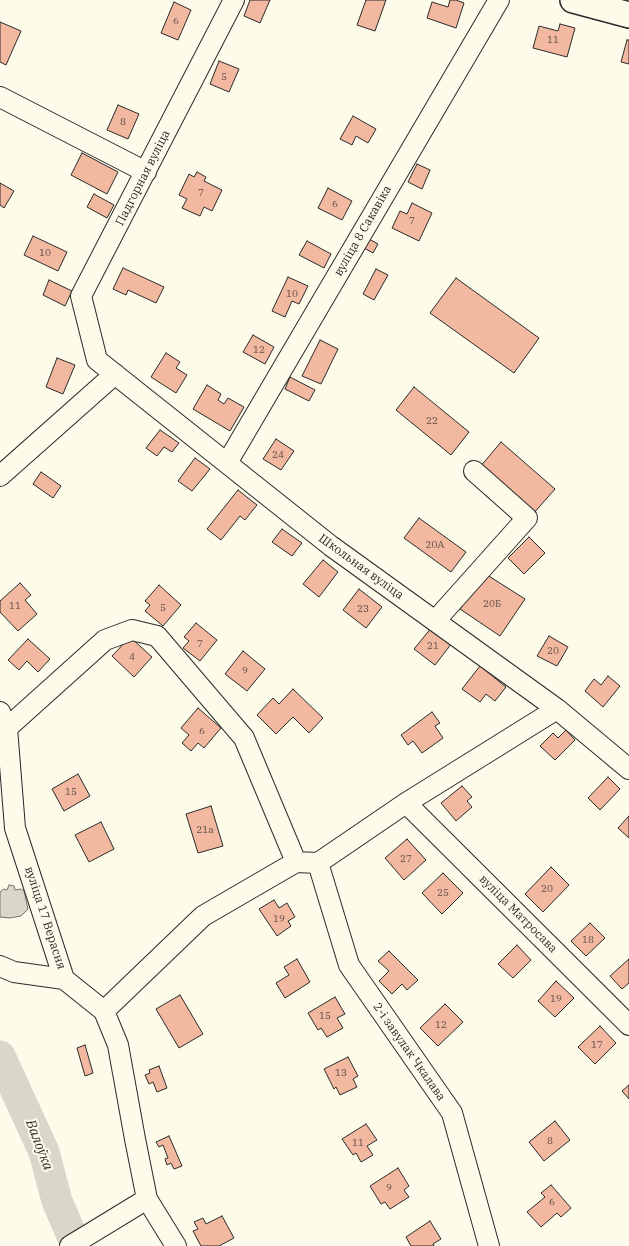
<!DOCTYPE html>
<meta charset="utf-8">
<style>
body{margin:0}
canvas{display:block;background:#fdfbea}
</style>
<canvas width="629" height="1246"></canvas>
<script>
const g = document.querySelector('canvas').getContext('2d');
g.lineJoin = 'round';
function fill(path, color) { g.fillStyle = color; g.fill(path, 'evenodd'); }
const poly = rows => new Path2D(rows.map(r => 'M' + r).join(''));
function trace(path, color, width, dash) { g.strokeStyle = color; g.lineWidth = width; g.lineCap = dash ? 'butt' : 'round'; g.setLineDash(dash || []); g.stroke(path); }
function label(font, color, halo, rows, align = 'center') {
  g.font = font + ' "IBM Plex Serif",serif'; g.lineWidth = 4; g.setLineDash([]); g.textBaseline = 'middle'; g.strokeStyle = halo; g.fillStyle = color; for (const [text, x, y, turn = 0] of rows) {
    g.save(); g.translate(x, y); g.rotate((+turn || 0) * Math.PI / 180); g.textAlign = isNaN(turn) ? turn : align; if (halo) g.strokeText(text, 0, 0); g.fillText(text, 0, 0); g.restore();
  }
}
const water = poly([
 [9,885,14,886,15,890,21,889,24,891,28,909,21,916,10,918,0,917,0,892,4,889,7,890,9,885]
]);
fill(water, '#d8d7c9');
trace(water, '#74746e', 1);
trace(poly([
 [0,1056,44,1152,57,1201,72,1236]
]), '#d8d7c9', 31);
const building = poly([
 [250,0,270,0,260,23,244,16,250,0],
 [366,0,386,0,375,31,357,25,366,0],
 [450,0,456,0,464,3,456,28,427,18,432,2,448,7,450,0],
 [174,2,191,10,178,40,161,33,174,2],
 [0,22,21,31,6,65,0,62,0,22],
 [560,24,575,28,567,57,533,48,539,26,558,31,560,24],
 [627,40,629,40,629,64,621,62,627,40],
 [219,61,239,69,229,92,210,84,219,61],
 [118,105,139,114,128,139,107,130,118,105],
 [353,116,376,129,368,143,356,136,352,145,340,139,353,116],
 [82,153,118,172,107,194,71,175,82,153],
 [417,164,430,170,422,189,408,182,417,164],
 [197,172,206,177,204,181,222,190,212,211,204,207,200,216,182,208,187,199,179,195,189,174,194,177,197,172],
 [0,183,14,191,4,208,0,205,0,183],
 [328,188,352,201,342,220,318,208,328,188],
 [94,194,114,205,107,218,87,207,94,194],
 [412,203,432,213,419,241,392,228,400,211,407,214,412,203],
 [33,236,67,252,58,271,24,255,33,236],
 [369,239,378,244,373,253,364,248,369,239],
 [307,241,331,254,324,268,299,255,307,241],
 [123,268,164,287,156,303,128,290,126,295,113,289,123,268],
 [376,269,388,275,374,300,363,294,376,269],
 [288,277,308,286,299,304,292,301,285,317,272,311,288,277],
 [456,278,539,338,514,373,430,313,456,278],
 [49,280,72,291,65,306,43,295,49,280],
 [253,335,274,347,265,364,243,352,253,335],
 [320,340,338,349,321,384,302,376,320,340],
 [166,353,180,362,176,368,187,375,176,393,151,377,166,353],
 [57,358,75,365,63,394,46,387,57,358],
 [290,377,315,390,309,401,285,389,290,377],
 [207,385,221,394,218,400,224,404,228,398,244,407,230,431,193,409,207,385],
 [414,387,469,432,451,455,396,410,414,387],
 [160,430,179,443,172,452,164,447,157,456,146,448,160,430],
 [276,439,294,451,281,470,263,459,276,439],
 [501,442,555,489,533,514,480,467,501,442],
 [195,458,210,469,192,491,178,481,195,458],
 [41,472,61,486,53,498,33,484,41,472],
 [238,490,257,505,245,520,240,516,221,540,207,529,238,490],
 [419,518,466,552,451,572,404,538,419,518],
 [282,529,302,543,292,556,272,542,282,529],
 [529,537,545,553,524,574,508,558,529,537],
 [323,560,338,572,319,597,303,584,323,560],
 [484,573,525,599,500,636,460,609,484,573],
 [20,583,31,595,25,600,37,614,18,631,0,612,0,601,20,583],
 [159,585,181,605,163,626,145,611,150,605,145,601,159,585],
 [359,589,382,607,366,628,343,610,359,589],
 [196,623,217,640,200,661,183,648,189,641,184,637,196,623],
 [432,627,452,643,435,665,414,649,432,627],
 [549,636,568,647,557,666,537,656,549,636],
 [130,637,152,657,134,677,112,656,130,637],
 [28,639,50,659,38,672,27,661,19,670,8,660,28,639],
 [243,651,265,669,247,691,225,674,243,651],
 [480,666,506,687,495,701,486,694,480,702,462,689,480,666],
 [608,676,620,686,603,707,585,691,594,679,601,685,608,676],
 [293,689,323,718,309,733,293,717,276,734,257,715,273,698,279,704,293,689],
 [198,708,221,728,204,748,198,743,191,751,182,743,189,735,181,728,198,708],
 [432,712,440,723,435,726,443,738,422,753,413,741,408,745,401,735,432,712],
 [566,730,575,740,555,760,540,746,553,733,558,738,566,730],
 [78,774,90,796,64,811,52,789,78,774],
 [608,777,620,789,600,810,588,798,608,777],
 [462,786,472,797,467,801,472,807,456,821,441,803,462,786],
 [211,806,223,846,198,853,186,814,211,806],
 [629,816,629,838,618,828,629,816],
 [101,822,114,849,89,862,75,835,101,822],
 [407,839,426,860,404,880,385,858,407,839],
 [551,867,569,885,543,912,525,894,551,867],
 [443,873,463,893,442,914,422,893,443,873],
 [274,900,279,908,287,903,295,917,288,921,291,926,277,936,259,909,274,900],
 [590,923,605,938,586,956,571,941,590,923],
 [517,945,531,960,513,978,498,964,517,945],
 [389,951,418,980,407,990,402,984,392,994,379,981,389,971,378,961,389,951],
 [297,959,310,982,285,998,276,983,289,975,284,967,297,959],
 [629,959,629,983,622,989,610,976,629,959],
 [556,981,574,998,555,1017,538,1001,556,981],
 [180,995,203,1034,179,1048,156,1009,180,995],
 [335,997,345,1014,337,1018,343,1028,327,1037,321,1028,318,1030,308,1013,335,997],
 [445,1004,463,1022,438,1046,420,1028,445,1004],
 [600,1026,616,1043,595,1064,578,1047,600,1026],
 [85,1045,93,1073,85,1076,77,1048,85,1045],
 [348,1057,358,1076,353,1079,357,1087,340,1095,336,1087,334,1089,324,1069,348,1057],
 [159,1066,167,1088,157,1092,153,1082,149,1084,145,1075,150,1073,149,1070,159,1066],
 [629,1085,629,1099,622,1091,629,1085],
 [555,1121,570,1140,544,1161,529,1142,555,1121],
 [366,1124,377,1140,367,1146,373,1155,361,1162,356,1153,353,1155,342,1139,366,1124],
 [169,1136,182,1166,174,1169,171,1163,167,1165,165,1159,168,1158,163,1145,159,1147,156,1142,169,1136],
 [398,1168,409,1186,404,1190,409,1197,390,1209,385,1202,381,1204,370,1186,398,1168],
 [551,1185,571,1208,561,1217,557,1213,541,1227,527,1212,545,1197,541,1193,551,1185],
 [222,1216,234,1238,219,1246,201,1246,193,1231,198,1229,194,1222,203,1218,206,1224,222,1216],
 [430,1221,441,1239,433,1244,434,1246,411,1246,406,1237,430,1221]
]);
fill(building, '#f2b8a0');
trace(building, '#2b2b2b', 1);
const minor = poly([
 [234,0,81,296,97,360,331,546,557,709,629,769],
 [0,97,146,172],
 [227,463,499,0],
 [0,476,115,374],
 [435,621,527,518,474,471],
 [0,712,7,728,15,828,64,979,104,1011,118,1045,135,1139,147,1199,176,1246],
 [7,728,105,640,132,630,157,636,244,738,296,862],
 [406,803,629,1025],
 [318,863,349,965,452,1113,489,1246],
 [0,966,14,972,64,979],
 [104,1011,203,916,296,862,318,863,406,803,557,709],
 [70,1246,147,1199]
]);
const major = poly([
 [573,0,629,15]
]);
trace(minor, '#2b2b2b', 22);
trace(major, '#2b2b2b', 28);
trace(minor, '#fdfbea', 20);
trace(major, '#fdfbea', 25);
label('10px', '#5d4e48', null, [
 ["6",176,21],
 ["11",553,40],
 ["5",224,77],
 ["8",123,122],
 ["7",201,193],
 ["6",335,204],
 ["7",412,221],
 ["10",45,253],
 ["10",292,294],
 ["12",259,350],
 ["22",432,421],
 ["24",278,455],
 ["20А",435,545],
 ["20Б",492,604],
 ["11",15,606],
 ["5",163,608],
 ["23",363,609],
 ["7",200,644],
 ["21",433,646],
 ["20",553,651],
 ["4",132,657],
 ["9",245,671],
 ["6",202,731],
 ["15",71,792],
 ["21а",205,830],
 ["27",406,859],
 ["20",547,889],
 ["25",443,893],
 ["19",279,919],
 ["18",588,940],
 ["19",556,999],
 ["15",325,1016],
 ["12",441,1025],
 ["17",597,1045],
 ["13",341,1073],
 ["8",550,1141],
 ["11",358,1143],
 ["9",389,1188],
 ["6",552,1202]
]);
label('12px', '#2b2b2b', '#fdfbea', [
 ["Падгорная вуліца",143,178,-63],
 ["вуліца 8 Сакавіка",363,231,-60],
 ["Школьная вуліца",361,567,36],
 ["вуліца Матросава",518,914,45],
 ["вуліца 17 Верасня",45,918,72],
 ["2-і завулак Чкалава",409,1052,55]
]);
label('italic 14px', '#2b2b2b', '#fdfbea', [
 ["Валоўка",39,1145,69]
]);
</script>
